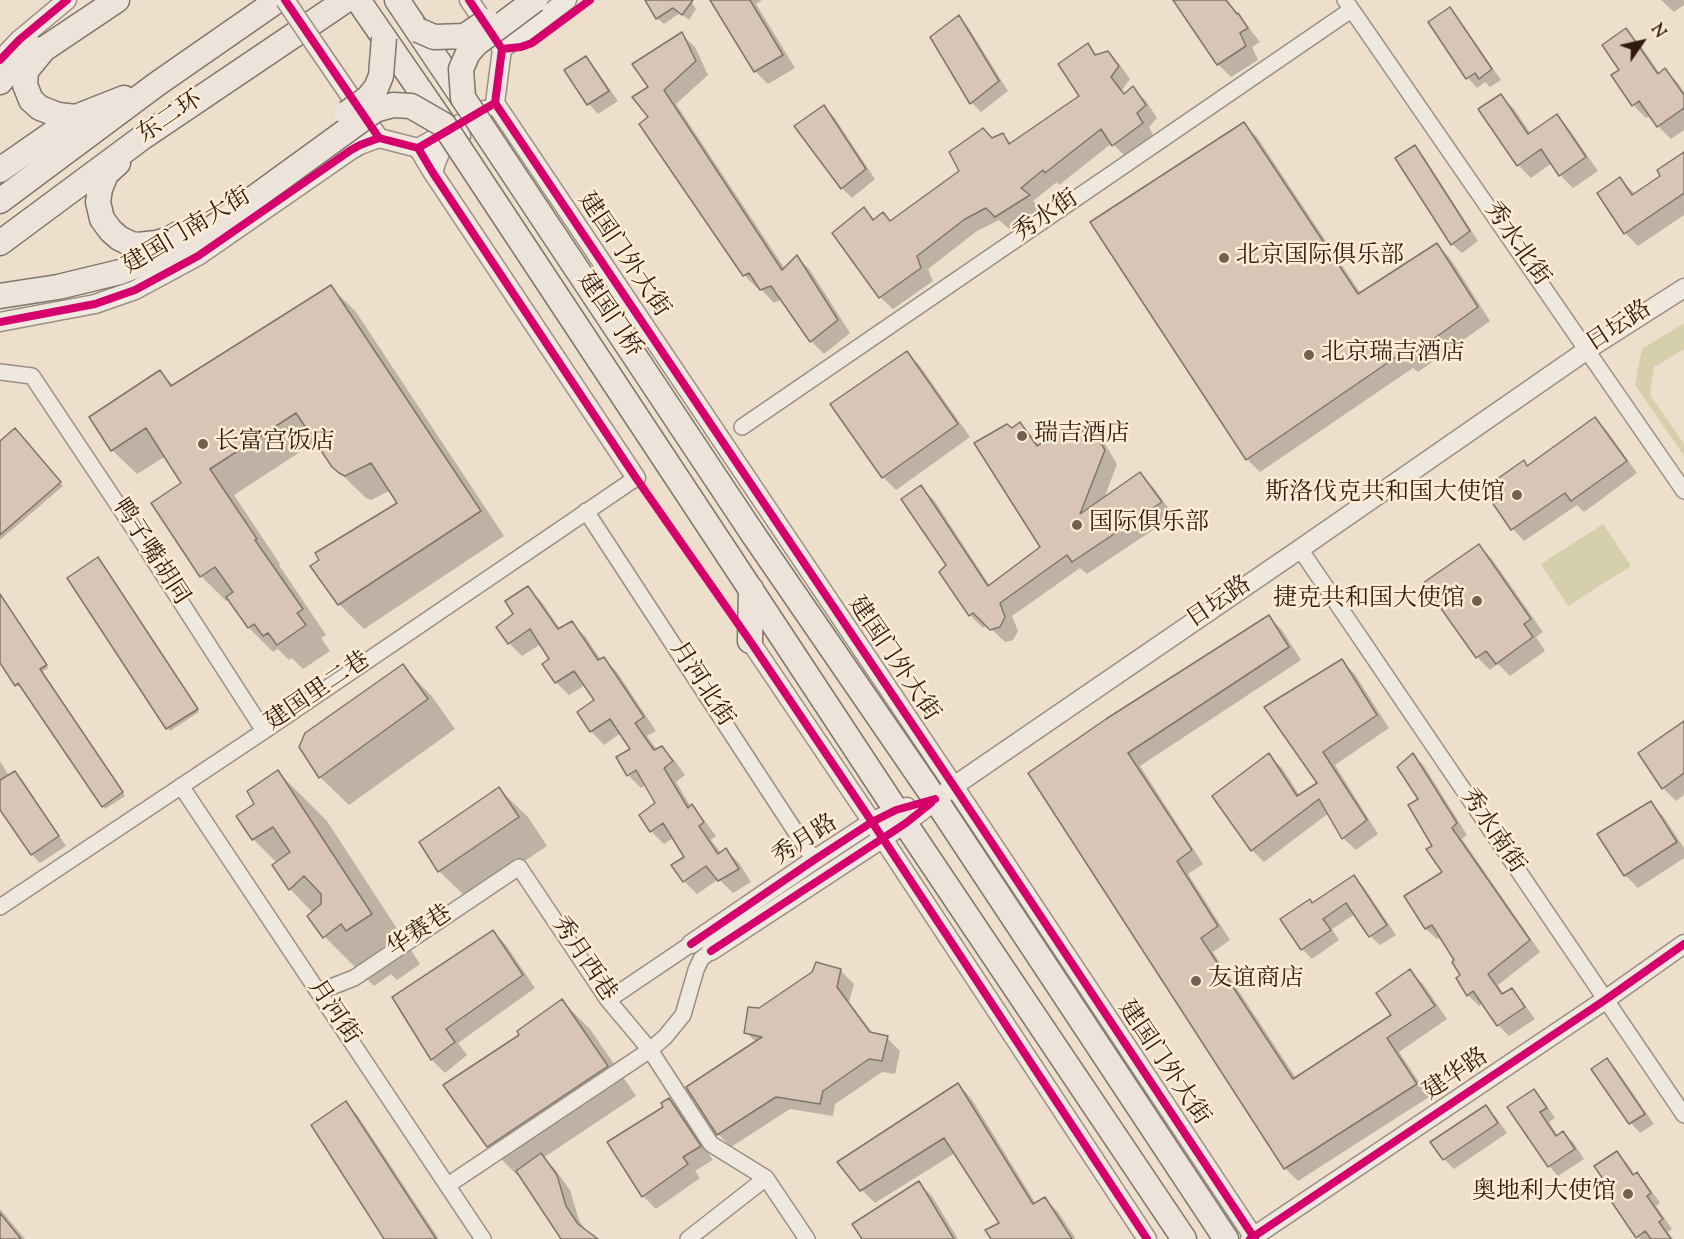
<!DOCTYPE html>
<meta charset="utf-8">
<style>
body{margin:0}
#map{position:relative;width:1684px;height:1239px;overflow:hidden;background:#eddfcc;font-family:"Sorts Mill Goudy",serif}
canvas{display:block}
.north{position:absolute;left:1612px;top:12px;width:60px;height:60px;-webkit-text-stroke:4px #fcecd5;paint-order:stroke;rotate:56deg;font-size:16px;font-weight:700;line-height:24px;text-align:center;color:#301b0e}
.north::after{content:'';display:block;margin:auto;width:21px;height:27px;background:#301b0e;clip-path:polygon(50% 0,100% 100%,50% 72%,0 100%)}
</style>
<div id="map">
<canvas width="1684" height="1239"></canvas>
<div class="north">N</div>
</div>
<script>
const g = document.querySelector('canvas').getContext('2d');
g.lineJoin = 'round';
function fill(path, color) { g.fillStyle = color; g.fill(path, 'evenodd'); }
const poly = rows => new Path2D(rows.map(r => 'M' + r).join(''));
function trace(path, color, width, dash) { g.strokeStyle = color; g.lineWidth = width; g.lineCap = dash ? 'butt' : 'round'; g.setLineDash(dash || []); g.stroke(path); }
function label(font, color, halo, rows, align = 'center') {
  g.font = font + ' "Sorts Mill Goudy","Noto Serif SC",serif'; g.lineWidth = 5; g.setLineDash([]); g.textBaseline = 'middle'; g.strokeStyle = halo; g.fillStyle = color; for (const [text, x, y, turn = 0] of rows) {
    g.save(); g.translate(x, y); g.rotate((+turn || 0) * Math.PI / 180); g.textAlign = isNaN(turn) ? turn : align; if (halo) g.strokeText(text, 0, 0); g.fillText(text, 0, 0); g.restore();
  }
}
fill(poly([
 [1684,323,1684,349,1654,367,1650,395,1684,444,1684,456,1635,385,1642,349],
 [1603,524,1631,566,1568,606,1541,564]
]), '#d5cfab');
fill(poly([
 [656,0,690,0,696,9,689,20,680,13,664,24,657,18,649,4],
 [714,0,762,0,756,4,795,68,768,84,755,71],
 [1175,0,1227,0,1260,42,1252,47,1258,60,1231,77,1218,64],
 [1661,0,1684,0,1684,5,1674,12],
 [1450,9,1459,19,1501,80,1490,87,1485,82,1477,88,1468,78,1430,22],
 [959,17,968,27,1008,91,981,112,972,103,932,37],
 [1626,30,1639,43,1660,74,1665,70,1678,83,1684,92,1684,130,1671,139,1658,126,1651,115,1646,118,1633,105,1621,70],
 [681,34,695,47,708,75,676,104,785,269,797,257,810,270,850,333,824,354,811,341,782,299,774,303,759,287,757,288,744,275,650,118,651,87],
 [1087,45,1098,56,1108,52,1120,65,1130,79,1122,90,1126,95,1133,88,1146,101,1157,118,1149,127,1154,137,1126,157,1112,143,1059,185,1057,182,1033,201,1041,209,1009,229,999,220,977,231,928,269,933,281,893,309,880,297,864,209,875,220,891,222,961,171,993,139,1003,135,1012,144,1082,97],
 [585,58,595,68,618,101,598,114,589,104,566,70],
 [1501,96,1514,109,1531,134,1556,116,1569,129,1598,171,1573,188,1560,175,1552,163,1531,178,1518,165],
 [824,107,834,117,875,179,852,198,842,188],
 [1243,124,1257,137,1361,294,1437,245,1450,258,1490,321,1418,372,1413,368,1260,472,1247,459,1092,223],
 [1415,147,1424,157,1478,241,1462,253,1452,244],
 [1684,156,1684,215,1638,246,1625,233,1620,179,1635,194,1662,176],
 [331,287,356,312,504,536,364,629,339,604,400,504,391,490,371,500,366,498,333,466,317,441,234,495,280,564,279,565,326,635,321,638,330,651,303,669,292,658,289,660,278,649,273,652,249,628,229,599,226,601,201,576,183,484,166,456,137,474,112,450,160,372,174,386],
 [907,353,920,366,970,437,896,490,883,477],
 [1595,419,1607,431,1637,473,1584,512,1577,505,1524,541,1513,529,1485,489,1523,462,1528,467],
 [1020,424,1033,437,1039,446,1077,436,1090,428,1103,441,1117,464,1104,499,1140,474,1153,487,1174,516,1087,574,1080,568,1012,616,1018,631,1013,640,1005,642,987,625,983,628,970,615,948,565,921,487,934,500,990,586,1042,547,1012,430],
 [15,430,63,486,0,540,0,443],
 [1479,546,1492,559,1543,632,1536,637,1545,651,1510,676,1498,664,1490,670,1477,657],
 [101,562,199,712,170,731,69,579],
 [528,588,541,601,560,629,571,623,585,636,601,660,604,659,617,672,656,731,647,736,657,750,661,747,675,761,685,775,676,782,691,807,704,820,716,836,711,840,721,853,726,850,739,863,751,882,733,893,719,879,697,894,684,881,686,858,673,838,664,844,651,831,641,815,657,803,646,785,641,788,628,775,618,757,632,749,621,733,604,745,591,731,579,712,596,701,585,685,569,695,556,682,551,659,541,644,522,656,509,643,515,614],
 [0,601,5,602,48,668,42,672,125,796,105,809,22,686,19,687,16,685,0,660],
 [1269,617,1282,630,1301,660,1140,766,1203,864,1188,874,1230,940,1213,952,1296,1078,1393,1015,1410,971,1423,984,1447,1019,1399,1052,1429,1097,1298,1181,1285,1168,1030,773],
 [1341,661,1354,673,1389,728,1335,765,1378,834,1356,850,1343,838,1329,813,1264,862,1252,850,1269,755,1282,768,1300,796,1319,783,1266,708],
 [402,666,431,695,455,729,349,805,320,777],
 [1684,723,1684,795,1676,801,1663,788],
 [1413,755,1424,766,1467,835,1462,839,1540,952,1498,985,1504,995,1511,990,1522,1001,1535,1019,1509,1036,1498,1025,1483,1003,1479,1006,1468,995,1457,961,1441,937,1437,939,1426,929,1406,897,1444,873,1434,846,1421,800],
 [0,761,9,776,14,773,23,781,66,846,40,863,32,855,0,807],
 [278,772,327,821,420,964,397,980,391,974,374,986,325,937,313,913,290,889,274,865,277,863,253,839,238,817,256,804],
 [499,789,528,817,547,846,468,899,439,871],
 [1650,803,1663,816,1684,848,1684,858,1638,888,1625,875],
 [1354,877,1363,886,1396,935,1380,945,1370,936,1355,914,1332,929,1339,940,1312,959,1302,949,1313,904],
 [493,932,506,945,535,988,458,1043,467,1055,445,1073,432,1060,394,998],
 [841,971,854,984,849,1002,874,1035,887,1038,900,1051,895,1074,882,1072,835,1104,833,1116,790,1109,731,1147,718,1134,756,1042,746,1032,760,1010],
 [561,1000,590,1029,636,1096,543,1158,554,1168,570,1190,579,1220,587,1232,596,1239,563,1239,519,1174,517,1175,488,1146,445,1085,521,1035],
 [1607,1060,1616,1069,1654,1124,1640,1133,1631,1123,1593,1069],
 [958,1084,971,1098,1036,1204,1045,1199,1058,1212,1076,1239,993,1239,1001,1223,955,1153,875,1203,862,1190,839,1162],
 [1534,1091,1543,1100,1555,1118,1549,1122,1558,1136,1563,1133,1573,1142,1584,1159,1558,1176,1549,1166],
 [669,1100,682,1113,713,1160,695,1171,700,1178,656,1209,643,1196,665,1107],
 [345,1103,358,1116,439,1239,386,1239],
 [1485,1107,1495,1116,1507,1133,1454,1169,1444,1159,1432,1142],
 [1616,1153,1626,1162,1635,1175,1637,1174,1646,1183,1660,1203,1656,1206,1672,1229,1668,1232,1673,1239,1640,1239,1637,1237,1612,1189],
 [919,1183,932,1196,958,1239,863,1239],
 [0,1209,25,1239,0,1239]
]), '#0003');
const building = poly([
 [645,0,693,0,682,15,673,8,656,19,645,0],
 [710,0,750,0,783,55,754,72,710,0],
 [1173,0,1226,0,1237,14,1238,13,1248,28,1240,33,1246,46,1217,65,1173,0],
 [1450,7,1492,69,1479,79,1475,73,1466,79,1428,22,1450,7],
 [959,15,999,81,970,104,930,37,959,15],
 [1626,28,1658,74,1665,68,1684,95,1684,108,1657,127,1639,101,1632,106,1611,75,1619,70,1602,45,1626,28],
 [682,32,696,61,664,90,782,270,797,255,838,320,810,342,771,286,760,290,749,273,743,276,639,124,648,117,632,97,648,87,632,64,682,32],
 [1088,43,1095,55,1108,51,1119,66,1111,77,1124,94,1133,86,1146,105,1137,113,1143,123,1112,146,1101,129,1045,173,1043,170,1021,188,1030,195,995,217,986,208,965,219,917,256,921,268,879,298,832,233,864,207,873,220,883,212,890,221,959,171,949,152,983,128,992,138,1003,133,1009,144,1079,96,1058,64,1088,43],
 [586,56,609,91,587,105,564,70,586,56],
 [1501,94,1528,134,1557,114,1586,157,1559,176,1541,149,1517,166,1478,109,1501,94],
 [824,105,866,169,841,189,794,126,824,105],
 [1244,122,1358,294,1437,243,1478,307,1404,360,1399,355,1246,460,1090,222,1244,122],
 [1415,145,1470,231,1451,245,1395,158,1415,145],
 [1684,152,1684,193,1624,234,1597,193,1620,177,1632,195,1660,176,1657,170,1684,152],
 [331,285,481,511,338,605,310,566,319,560,315,553,397,503,371,463,345,476,339,473,332,467,296,413,210,469,257,539,255,540,303,609,297,613,306,625,277,645,268,633,263,636,254,624,248,628,226,597,233,592,215,567,200,577,151,503,181,483,146,428,111,451,89,417,160,370,171,386,331,285],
 [907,351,958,424,882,478,830,404,907,351],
 [1595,417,1627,461,1571,501,1565,493,1511,530,1483,489,1524,460,1527,466,1595,417],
 [1020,422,1037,446,1069,425,1076,434,1090,426,1105,450,1080,514,1140,472,1162,502,1072,562,1067,555,1000,603,1005,617,1000,627,990,630,973,613,969,616,939,572,946,565,901,499,921,485,988,586,1040,547,974,443,1007,424,1012,428,1020,422],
 [15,428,61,482,0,535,0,441,15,428],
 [1479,544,1531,619,1524,624,1533,637,1496,664,1486,651,1476,658,1423,583,1479,544],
 [98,557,198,709,166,729,67,578,98,557],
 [528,586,558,629,572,621,598,660,604,657,644,717,635,723,654,750,662,746,673,761,664,768,688,808,692,804,704,822,699,826,718,854,726,848,739,869,718,881,706,866,683,882,671,865,684,857,663,823,650,832,639,815,655,803,636,770,627,776,616,757,630,749,610,719,590,732,577,712,594,700,574,671,555,683,542,664,549,659,530,629,508,644,496,627,513,614,505,601,528,586],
 [0,594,47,665,40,669,123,792,102,807,18,683,15,686,0,663,0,594],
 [1269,615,1289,647,1128,753,1192,850,1177,861,1218,926,1201,938,1293,1079,1391,1015,1376,993,1410,969,1435,1006,1387,1038,1417,1084,1284,1169,1028,773,1106,719,1269,615],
 [1342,659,1377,715,1323,752,1367,820,1342,839,1319,799,1251,851,1212,796,1269,753,1297,796,1317,783,1264,707,1342,659],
 [403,664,428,699,319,778,299,747,305,733,403,664],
 [1684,721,1684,773,1662,789,1638,753,1684,721],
 [1413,753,1457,823,1452,828,1530,940,1488,974,1502,994,1512,988,1525,1007,1497,1026,1473,991,1467,996,1456,978,1460,975,1452,962,1454,960,1432,925,1425,929,1404,896,1442,872,1426,849,1432,846,1408,805,1418,799,1397,767,1413,753],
 [278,770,372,914,346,931,341,924,323,938,307,916,321,904,321,894,304,876,289,890,272,865,290,852,273,827,252,840,236,816,254,804,247,791,278,770],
 [15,771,59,836,31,855,0,810,0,780,15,771],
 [499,787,519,817,438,872,419,842,499,787],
 [1651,801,1677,842,1624,876,1597,834,1651,801],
 [1354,875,1387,925,1369,937,1346,903,1323,919,1331,930,1301,950,1280,919,1310,899,1312,903,1354,875],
 [493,930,523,975,446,1029,455,1042,431,1060,392,997,493,930],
 [816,962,841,969,837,987,870,1032,888,1036,882,1061,869,1059,823,1091,820,1104,776,1097,717,1135,686,1087,762,1037,744,1033,748,1007,759,1008,812,972,816,962],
 [562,999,608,1066,487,1147,443,1085,519,1035,517,1031,562,999],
 [1607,1058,1645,1114,1629,1124,1591,1069,1607,1058],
 [958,1083,1033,1204,1045,1197,1072,1239,991,1239,985,1230,999,1223,944,1138,860,1191,837,1162,958,1083],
 [1534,1089,1547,1108,1540,1112,1556,1136,1563,1131,1575,1149,1548,1167,1507,1107,1534,1089],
 [669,1098,701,1146,683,1157,688,1164,642,1197,607,1142,663,1107,661,1103,669,1098],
 [346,1101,436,1239,384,1239,311,1125,346,1101],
 [1486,1105,1498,1123,1443,1160,1430,1142,1486,1105],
 [1617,1151,1633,1175,1637,1172,1651,1193,1647,1196,1663,1219,1659,1222,1671,1239,1651,1239,1645,1231,1636,1238,1605,1192,1610,1189,1594,1166,1617,1151],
 [541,1153,557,1175,566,1206,578,1224,598,1239,561,1239,516,1171,541,1153],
 [919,1181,954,1239,862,1239,852,1224,919,1181],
 [0,1213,21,1239,0,1239,0,1213]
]);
fill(building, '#d8c5b5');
trace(building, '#7f756a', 1.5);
const minor = poly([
 [1345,0,1684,491],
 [0,372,32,376,130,523,264,731],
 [742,427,1351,10],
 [586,511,814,860],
 [1300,549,1684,1115],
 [181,786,483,1239],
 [0,907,264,731,636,478],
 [318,992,354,978,519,867,608,1000,650,1050,711,1144,766,1178,807,1239],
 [608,1000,691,944],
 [448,1185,650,1050,665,1037,683,1015,696,970,701,959,711,951],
 [688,1239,766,1178]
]);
const tertiary = poly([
 [469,0,502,49,495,103],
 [314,43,379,138,418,148,484,110],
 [502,49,567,0],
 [0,60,19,40,67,0],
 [495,103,976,819,1255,1239],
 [418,148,433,173,636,478],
 [433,173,437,160,443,147,461,136],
 [0,322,95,304,135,290,198,256,351,150,360,145,379,138],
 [750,641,872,822,1147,1239],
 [691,944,814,860,872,822,896,810,907,807],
 [711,951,906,823,954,786,1300,549,1587,350,1684,288],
 [1250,1239,1605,1000,1684,944]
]);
const trunk = poly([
 [117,0,44,49,26,71,25,85,31,100,40,108,58,115,76,117,124,98],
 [358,0,444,125],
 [397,0,463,98],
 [0,82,10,70,33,48],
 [118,163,106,174,100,189,98,202,102,219,111,231,119,238,131,244,138,245,156,243,170,239,178,234],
 [0,170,76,117],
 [0,201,157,84,278,0],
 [0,243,143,137,346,0],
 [0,296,58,287,120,272,185,247,196,240],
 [753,534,935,799,1226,1239],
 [728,555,896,810,1184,1239],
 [750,641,751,589]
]);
trace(minor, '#9a8f83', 18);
trace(tertiary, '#9a8f83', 21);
trace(trunk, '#7f756a', 27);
trace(minor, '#efe8df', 15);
trace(tertiary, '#efe8df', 18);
trace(trunk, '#ece4da', 24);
const tertiaryBridge = poly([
 [285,0,314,43]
]);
const trunkBridge = poly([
 [535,0,476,44,468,53,461,69,463,98,753,534],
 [418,30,434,37,465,36,487,21],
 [347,113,368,98,376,88,381,76,384,38],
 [196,240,375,110,393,105,411,106,444,125,728,555]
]);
trace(tertiaryBridge, '#9a8f83', 21, []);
trace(trunkBridge, '#7f756a', 27, []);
trace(tertiaryBridge, '#efe8df', 18);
trace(trunkBridge, '#ece4da', 24);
trace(poly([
 [285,0,379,138,418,148,495,103],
 [469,0,502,49,495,103],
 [502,49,521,47,532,43,590,0],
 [0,60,19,40,67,0],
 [495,103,976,819,1255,1239],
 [418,148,433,173,636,478,750,641,872,822,1147,1239],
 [0,322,95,304,135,290,198,256,351,150,360,145,379,138],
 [691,944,814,860,872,822,896,810,935,799],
 [711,951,906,823,931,803],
 [1250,1239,1605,1000,1684,944]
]), '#d6006c', 8);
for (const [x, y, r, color] of [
 [1224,258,6,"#726050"],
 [1309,355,6,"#726050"],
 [1022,436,6,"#726050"],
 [203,444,6,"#726050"],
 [1517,495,6,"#726050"],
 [1077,525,6,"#726050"],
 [1477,601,6,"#726050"],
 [1196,981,6,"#726050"],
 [1628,1194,6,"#726050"]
]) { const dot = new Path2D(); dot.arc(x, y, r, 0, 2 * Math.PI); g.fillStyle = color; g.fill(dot); trace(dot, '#fcecd5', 2); }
label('24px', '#301b0e', '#fcecd5', [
 ["东二环",171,119,-34],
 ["秀水街",1047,218,-34],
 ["建国门南大街",188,233,-31],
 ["秀水北街",1515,245,55],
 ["建国门外大街",622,256,56],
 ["建国门桥",608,316,56],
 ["日坛路",1620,328,-33],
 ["鸭子嘴胡同",149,553,57],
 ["日坛路",1220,604,-34],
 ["建国门外大街",892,660,56],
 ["月河北街",700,685,57],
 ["建国里二巷",319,693,-34],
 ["秀水南街",1491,832,56],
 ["秀月路",806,842,-33],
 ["华赛巷",421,933,-34],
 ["秀月西巷",582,960,56],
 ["月河街",332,1013,56],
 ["建国门外大街",1162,1064,56],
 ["建华路",1457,1076,-34]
]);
label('24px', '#301b0e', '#fcecd5', [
 ["北京国际俱乐部",1236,258],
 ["北京瑞吉酒店",1321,355],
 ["瑞吉酒店",1034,436],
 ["长富宫饭店",215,444],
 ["斯洛伐克共和国大使馆",1505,495,"right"],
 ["国际俱乐部",1089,525],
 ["捷克共和国大使馆",1465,601,"right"],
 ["友谊商店",1208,981],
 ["奥地利大使馆",1616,1194,"right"]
], 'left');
</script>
